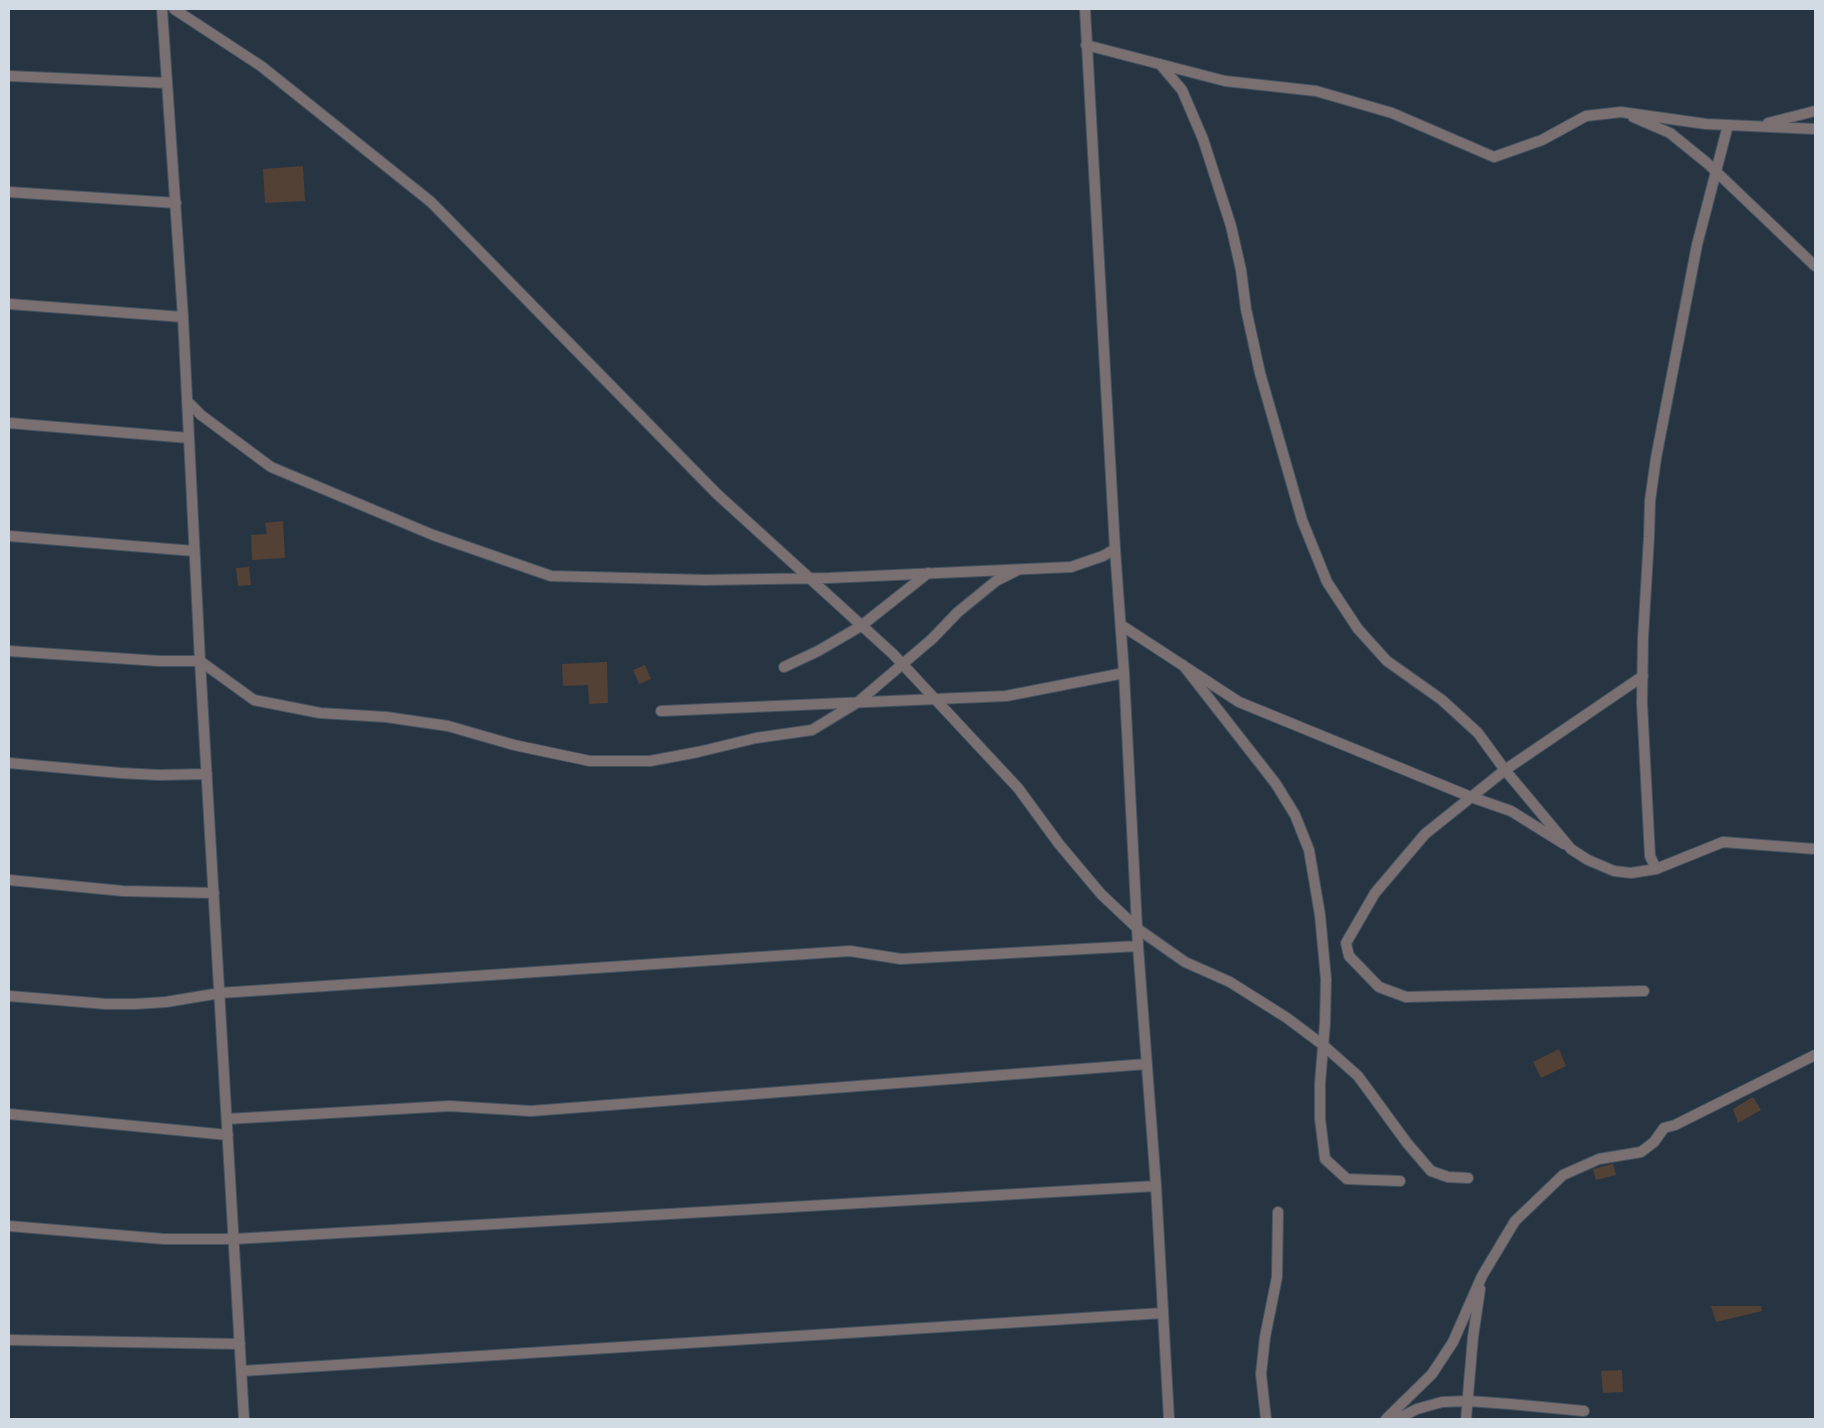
<!DOCTYPE html>
<style>
body{margin:0}
#map{position:relative;width:1824px;height:1428px;overflow:hidden;background:#273543;font-family:"Fira Sans Condensed",sans-serif}
canvas{display:block}
.frame{position:absolute;inset:0;border:10px solid #d2dbe4;pointer-events:none}
</style>
<div id="map">
<canvas width="1824" height="1428"></canvas>
<div class="frame"></div>
</div>
<script>
const g = document.querySelector('canvas').getContext('2d');
g.lineJoin = 'round';
function fill(path, color) { g.fillStyle = color; g.fill(path, 'evenodd'); }
const poly = rows => new Path2D(rows.map(r => 'M' + r).join(''));
function trace(path, color, width, dash) { g.strokeStyle = color; g.lineWidth = width; g.lineCap = dash ? 'butt' : 'round'; g.setLineDash(dash || []); g.stroke(path); }
fill(poly([
 [303,166,305,201,265,203,263,169],
 [283,521,285,558,252,560,251,535,267,534,265,523],
 [249,567,251,585,238,586,236,568],
 [607,662,608,703,589,704,588,685,563,686,562,664],
 [645,665,651,679,639,684,633,670],
 [1559,1049,1566,1066,1541,1078,1533,1062],
 [1753,1097,1761,1110,1738,1123,1733,1109],
 [1613,1164,1616,1175,1596,1180,1593,1169],
 [1711,1306,1761,1306,1762,1311,1716,1322],
 [1622,1370,1623,1392,1603,1393,1601,1371]
]), '#534136');
const street = poly([
 [162,9,183,317,200,661,244,1419],
 [174,9,261,66,431,202,717,494,893,654,1018,788,1059,844,1101,894,1138,929,1185,962,1230,982,1287,1018,1323,1045,1358,1076,1407,1143,1431,1171,1448,1177,1468,1178],
 [1085,9,1115,549,1124,673,1138,946,1156,1186,1169,1419],
 [1086,45,1225,81,1316,91,1392,113,1494,157,1542,140,1586,116,1621,112,1706,124,1815,129],
 [1160,64,1182,90,1203,139,1231,226,1241,270,1246,309,1260,373,1302,520,1327,582,1358,629,1387,661,1442,700,1478,733,1505,770,1571,849,1588,860,1614,871,1631,873,1656,869,1723,842,1815,849],
 [9,76,166,83],
 [1633,117,1670,133,1707,163,1815,266],
 [1768,123,1815,111],
 [9,192,176,203],
 [9,304,183,317],
 [187,401,201,415,271,467,433,535,551,576,705,580,829,578,1071,567,1103,556,1115,549],
 [9,423,189,438],
 [9,536,194,551],
 [1121,625,1239,702,1471,797,1511,811,1564,844],
 [9,651,159,661,200,661,254,700,320,713,386,717,448,726,514,745,590,761,650,761,698,752,756,738,812,730,858,702,932,639,958,612,996,581,1018,570],
 [1183,665,1276,784,1295,815,1309,850,1320,915,1326,979,1325,1023,1320,1083,1320,1119,1325,1159,1347,1179,1400,1181],
 [784,667,818,651,861,626,928,573],
 [1643,676,1505,770,1425,834,1375,893,1346,943,1349,956,1379,987,1406,997,1644,991],
 [661,711,1006,696,1124,673],
 [9,763,120,773,159,775,207,774],
 [1656,869,1650,856,1642,703,1643,638,1649,537,1650,501,1656,458,1697,245,1728,125],
 [9,880,123,891,214,893],
 [9,996,106,1004,135,1004,166,1002,220,993,850,951,901,959,1138,946],
 [9,1114,228,1135],
 [227,1119,449,1106,531,1111,1147,1064],
 [9,1226,164,1239,234,1239,1156,1186],
 [9,1340,240,1344],
 [242,1371,1163,1313],
 [1266,1419,1261,1374,1265,1337,1277,1277,1278,1212],
 [1386,1419,1432,1374,1453,1342,1482,1276,1515,1221,1563,1175,1599,1159,1641,1152,1654,1142,1664,1128,1675,1125,1815,1055],
 [1397,1419,1417,1409,1442,1402,1468,1401,1510,1404,1584,1411],
 [1466,1419,1473,1337,1480,1289]
]);
trace(street, '#465360', 12);
trace(street, '#7a7072', 10);
</script>
